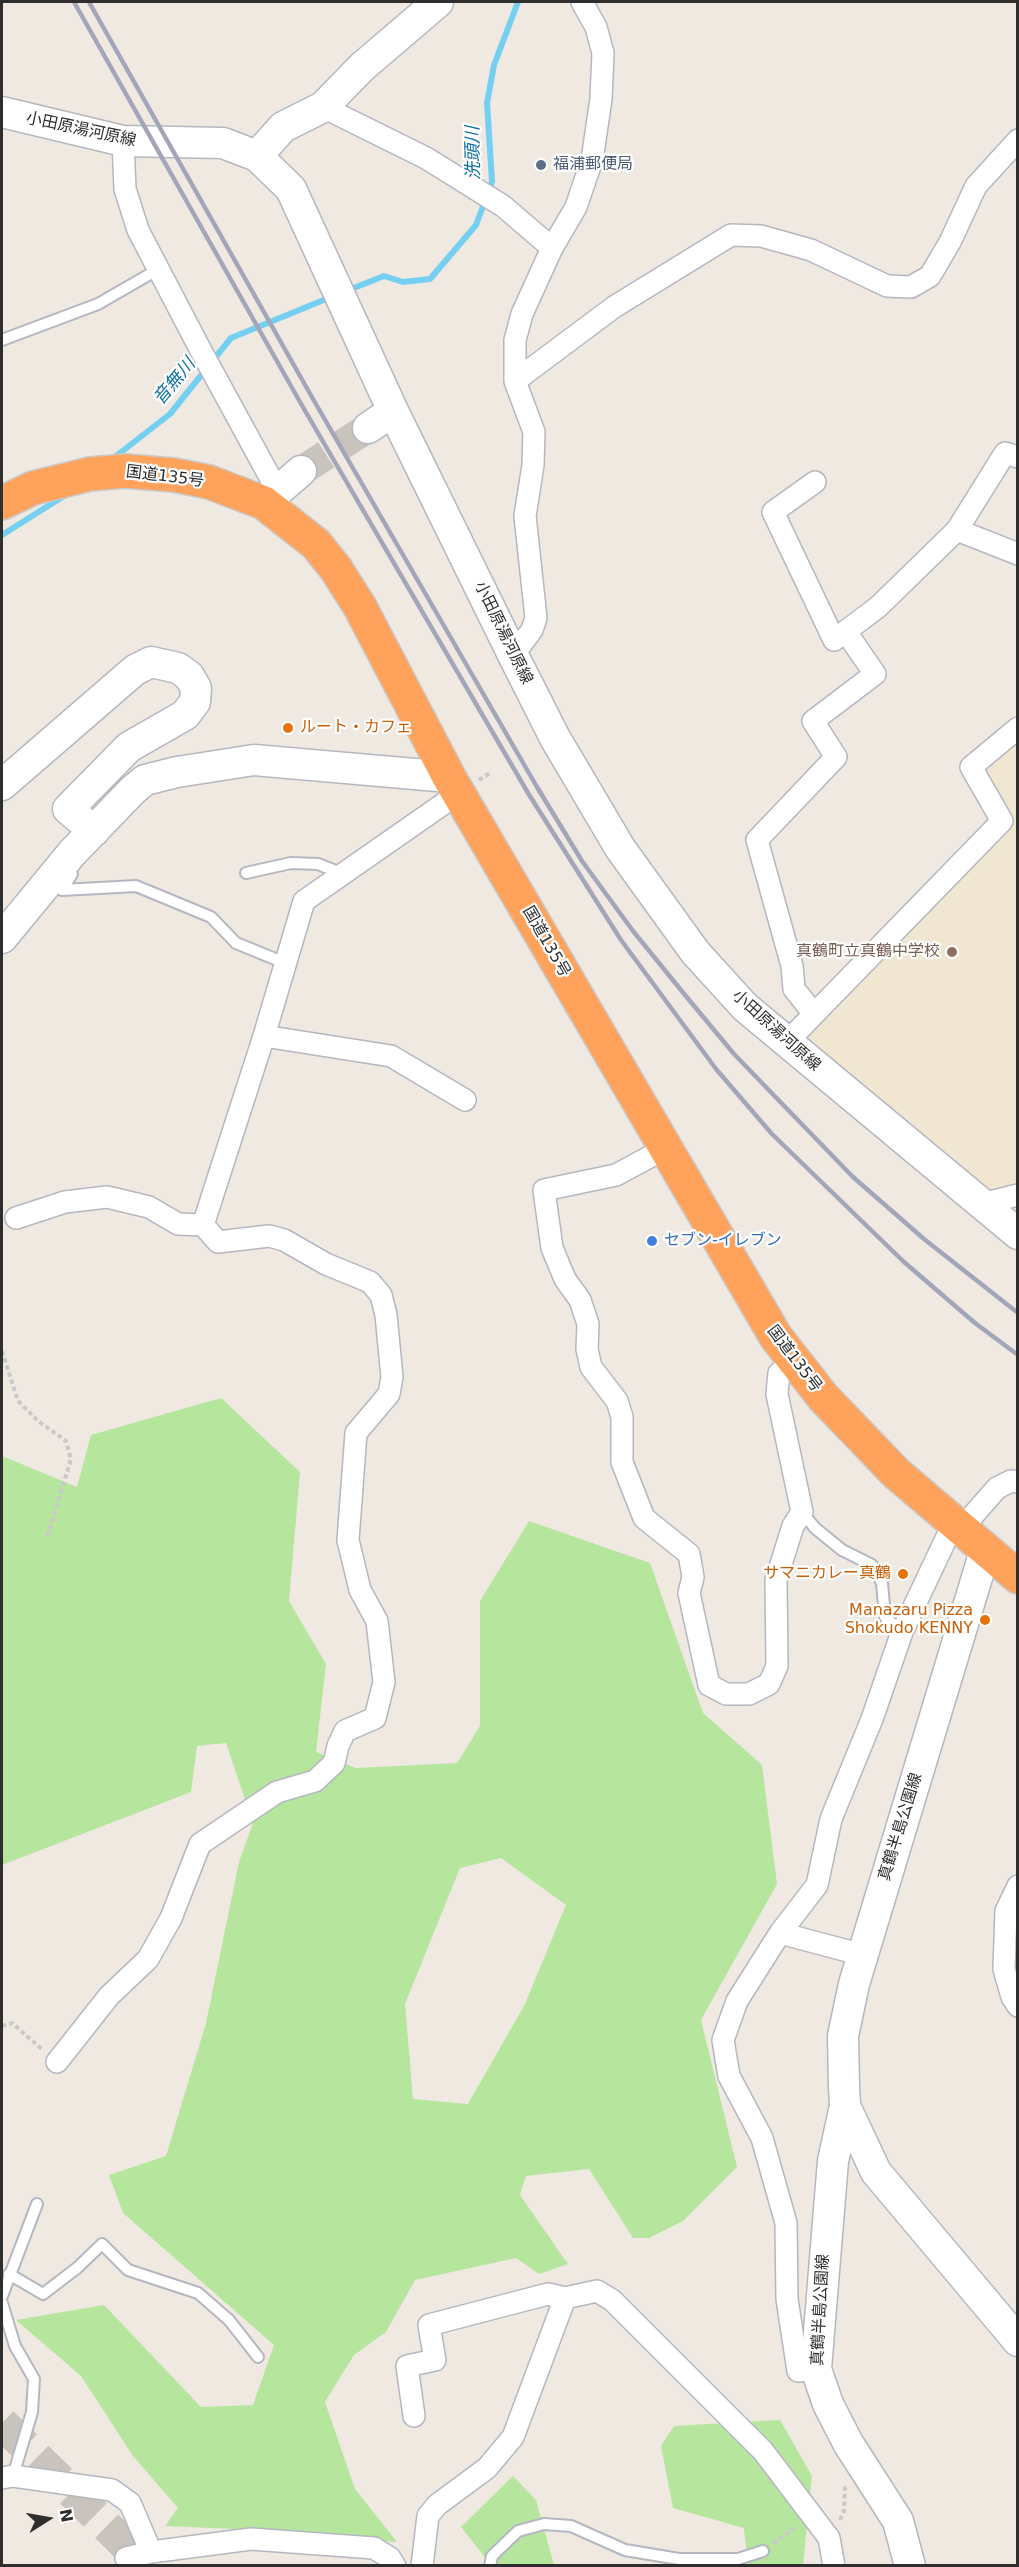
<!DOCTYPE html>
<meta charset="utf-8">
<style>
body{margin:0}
#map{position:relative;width:1019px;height:2567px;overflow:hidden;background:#efe9e1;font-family:"DejaVu Sans",sans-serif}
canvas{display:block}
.frame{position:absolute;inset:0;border:3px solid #2e2e2e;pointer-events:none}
.north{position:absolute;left:18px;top:2489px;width:60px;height:60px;-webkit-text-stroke:4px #fff;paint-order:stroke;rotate:79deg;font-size:16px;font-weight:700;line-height:24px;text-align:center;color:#2e2e2e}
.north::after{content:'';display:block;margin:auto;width:21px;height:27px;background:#2e2e2e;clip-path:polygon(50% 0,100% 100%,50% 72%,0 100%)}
</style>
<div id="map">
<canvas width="1019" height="2567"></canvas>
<div class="frame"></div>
<div class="north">N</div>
</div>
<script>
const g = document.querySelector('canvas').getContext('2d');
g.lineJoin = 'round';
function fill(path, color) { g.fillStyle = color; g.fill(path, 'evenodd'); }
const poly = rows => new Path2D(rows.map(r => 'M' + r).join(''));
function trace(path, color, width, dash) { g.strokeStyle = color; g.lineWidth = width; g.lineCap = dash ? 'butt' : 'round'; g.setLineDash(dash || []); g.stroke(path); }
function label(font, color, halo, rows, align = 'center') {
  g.font = font + ' "DejaVu Sans","Noto Sans JP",sans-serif'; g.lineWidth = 4.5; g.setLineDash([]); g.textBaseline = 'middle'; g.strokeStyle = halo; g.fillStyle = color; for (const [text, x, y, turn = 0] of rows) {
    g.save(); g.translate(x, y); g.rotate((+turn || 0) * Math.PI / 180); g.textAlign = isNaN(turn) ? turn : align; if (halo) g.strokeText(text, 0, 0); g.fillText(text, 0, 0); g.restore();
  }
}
fill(poly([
 [1017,732,1017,1187,988,1194,805,1040,1004,826,979,765]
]), '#f0e6d1');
fill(poly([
 [221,1398,300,1472,289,1601,326,1664,316,1752,356,1768,457,1763,480,1726,480,1601,529,1521,650,1563,703,1713,762,1765,777,1884,701,2020,737,2167,683,2221,649,2238,633,2238,589,2169,526,2176,520,2195,568,2264,539,2274,516,2258,415,2280,386,2332,354,2355,325,2402,355,2489,397,2542,280,2531,165,2526,178,2508,133,2456,81,2376,16,2320,104,2305,201,2407,253,2405,274,2345,123,2213,109,2175,166,2156,206,2023,239,1862,253,1823,226,1743,197,1746,191,1792,2,1865,2,1456,77,1487,91,1435],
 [501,1858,566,1905,525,2004,468,2104,413,2099,405,2004,460,1868],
 [780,2420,812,2476,803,2565,748,2565,744,2528,673,2508,661,2446,674,2426],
 [513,2476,536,2500,554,2565,491,2565,461,2527]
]), '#b6e59e');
trace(poly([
 [346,291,384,276,403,282,430,279,476,225,492,182,487,103,494,65,518,2],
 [111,460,170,414,231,338,331,297],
 [2,535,67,494]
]), '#75cff0', 6);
trace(poly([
 [301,471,368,428]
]), '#c8c4bd', 30, [30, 15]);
trace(poly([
 [2,2423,147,2566]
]), '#c8c4bd', 33, [33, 16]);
const lane = poly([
 [2,340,98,304,157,270],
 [246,873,291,863,318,864,343,874],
 [72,874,62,890,136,886,211,917,236,943,285,963],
 [802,1512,815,1528,842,1550,872,1565,882,1583,885,1617,902,1632],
 [9,2274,43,2294,77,2268,102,2244,128,2270,198,2293,229,2320,258,2357],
 [2,2296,37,2204],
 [2,2303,15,2346,34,2379,32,2412,13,2476],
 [490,2566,492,2556,518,2531,544,2524,571,2526,625,2550,679,2559,738,2559,763,2551]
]);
const street = poly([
 [323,107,426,158,503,206,552,248],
 [123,141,125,189,138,230,199,347,277,490],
 [515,381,614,307,731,235,761,236,811,250,887,286,911,287,930,276,950,242,976,186,1018,140],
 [815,482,773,512,834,640,878,607,957,530,1018,554],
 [957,530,1005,453,1018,457],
 [513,655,532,630,536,618,525,516,533,465,534,432,515,381,515,340,522,314,552,248,576,207,592,160,601,99,603,53,596,27,582,2],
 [814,1014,794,989,792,966,757,840,836,757,813,721,875,674,846,632],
 [264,1036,391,1056,465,1100],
 [786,1043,1002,821,971,767,1018,728],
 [666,1148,616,1175,544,1190,552,1248,565,1279,580,1300,588,1324,587,1349,591,1367,617,1401,622,1417,622,1462,644,1518,689,1554,693,1577,689,1593,709,1685,726,1694,749,1694,769,1684,777,1666,776,1580,793,1526,802,1512,777,1394,779,1373,794,1362],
 [982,1204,1018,1195],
 [16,1218,65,1202,107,1197,149,1207,178,1224,203,1225],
 [961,1529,997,1488,1011,1481,1018,1482],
 [1018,1886,1006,1911,1004,1969,1012,1997,1018,2006],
 [780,1933,863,1955],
 [57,2062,109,1996,148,1959,171,1918,200,1844,277,1792,315,1781,334,1763,338,1746,345,1731,375,1718,384,1682,377,1621,360,1590,348,1540,356,1433,389,1394,392,1377,386,1315,381,1295,370,1282,326,1264,284,1240,269,1236,218,1242,203,1225,264,1036,304,901,459,793],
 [816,2369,798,2371,787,2299,786,2223,762,2138,729,2076,723,2040,737,2001,780,1933,817,1885,831,1819,872,1719,902,1632,953,1524],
 [414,2416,407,2366,435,2360,429,2325,548,2294,565,2298,597,2291,612,2300,763,2451,829,2538,834,2566],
 [2,2478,13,2476,112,2490,130,2503,151,2552],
 [126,2558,151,2552,251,2539,374,2548,390,2558,395,2566],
 [422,2566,428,2516,437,2505,487,2468,513,2437,565,2298]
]);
const secondary = poly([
 [2,112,123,141,223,143,257,156,291,189,393,411,513,655,555,738,620,848,695,952,745,1007,1018,1234],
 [257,156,283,127,323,107,362,67,438,2],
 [368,428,393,411],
 [264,503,301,471],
 [2,785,135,670,151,662,178,668,189,676,196,688,195,702,185,715,129,747,68,809,94,831],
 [2,938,72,853,133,790,145,780,177,772,254,760,449,777],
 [985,1551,854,1984,843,2036,844,2087,845,2106,876,2172,1018,2341],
 [845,2106,833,2161,816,2369,828,2404,848,2443,898,2521,910,2566]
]);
const highway = poly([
 [2,503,33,488,90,474,125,471,174,475,209,482,264,503,316,544,336,569,360,607,449,777,776,1337,823,1397,896,1473,1018,1577]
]);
trace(lane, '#b4b7c1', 14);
trace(street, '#b4b7c1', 24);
trace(secondary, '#b4b7c1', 33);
trace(highway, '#c9c9c9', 36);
trace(poly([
 [479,780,490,773],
 [2,1351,18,1401,38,1421,66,1441,71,1459,47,1538],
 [2,2026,12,2023,43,2050],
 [840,2520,844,2511,845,2485],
 [773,2543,796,2527]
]), '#c9c9c9', 4, [4.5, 3]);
trace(lane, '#fff', 10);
trace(street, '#fff', 21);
trace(secondary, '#fff', 30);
trace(highway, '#ffa35c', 33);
trace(poly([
 [74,2,304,409,528,793,621,940,716,1069,772,1134,904,1262,975,1323,1018,1355],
 [89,2,313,399,537,787,582,861,633,931,685,995,734,1054,792,1114,853,1177,924,1239,1018,1313]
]), '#a3a6b8', 4.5);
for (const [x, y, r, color] of [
 [541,165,6,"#5c6f8a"],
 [288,728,6,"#e8710a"],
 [952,952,6,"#8d6e63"],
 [652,1241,6,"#3f7fe0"],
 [903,1574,6,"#e8710a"],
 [985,1620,6,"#e8710a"]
]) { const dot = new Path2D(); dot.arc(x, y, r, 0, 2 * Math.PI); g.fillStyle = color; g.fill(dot); trace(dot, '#fff', 2); }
label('16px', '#2e2e2e', '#fff', [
 ["小田原湯河原線",81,130,12],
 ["国道135号",165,477,7],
 ["小田原湯河原線",503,633,64],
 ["国道135号",546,942,60],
 ["小田原湯河原線",776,1031,42],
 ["国道135号",794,1359,53],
 ["真鶴半島公園線",901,1827,-73],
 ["真鶴半島公園線",821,2310,-87]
]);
label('16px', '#4e5e75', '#fff', [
 ["福浦郵便局",553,165]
], 'left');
label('16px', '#c56008', '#fff', [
 ["ルート・カフェ",300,728,"left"],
 ["サマニカレー真鶴",891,1574],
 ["Manazaru Pizza",973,1611],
 ["Shokudo KENNY",973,1629]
], 'right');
label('16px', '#785e54', '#fff', [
 ["真鶴町立真鶴中学校",940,952]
], 'right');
label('16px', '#366cbe', '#fff', [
 ["セブン-イレブン",664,1241]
], 'left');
label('italic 18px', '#0d6fa3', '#fff', [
 ["洗頭川",474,153,-91],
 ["音無川",175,382,-50]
]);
</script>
